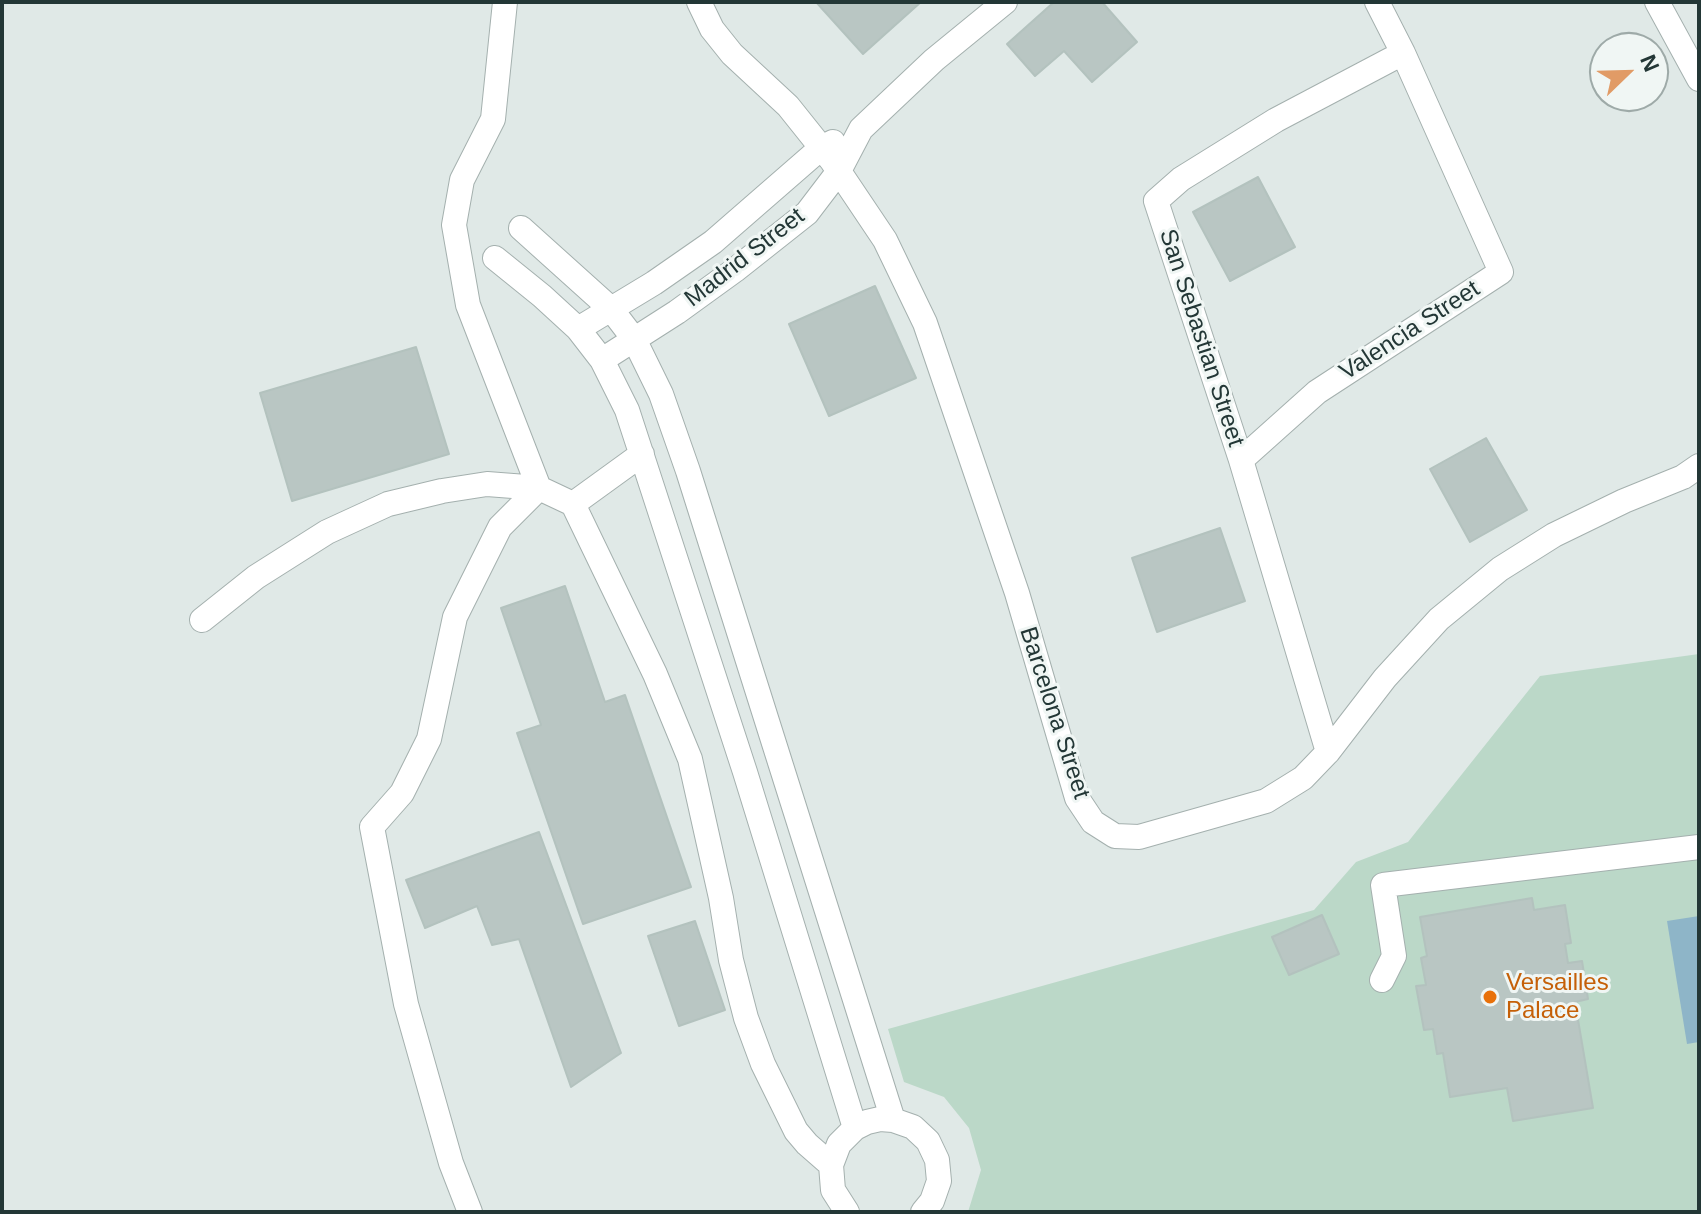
<!DOCTYPE html>
<style>
body{margin:0}
#map{position:relative;width:1701px;height:1214px;overflow:hidden;background:#e0e9e7;font-family:Arial,sans-serif}
canvas{display:block}
.frame{position:absolute;inset:0;border:4px solid #233736;pointer-events:none}
.north{position:absolute;left:1589px;top:32px;width:80px;height:80px;box-sizing:border-box;background:#f0f6f4;border:2px solid #9eaaa8;border-radius:50%;rotate:67deg;font-size:22px;font-weight:700;line-height:32px;text-align:center;color:#233736}
.north::after{content:'';display:block;margin:auto;width:28px;height:36px;background:#e19b66;clip-path:polygon(50% 0,100% 100%,50% 72%,0 100%)}
</style>
<div id="map">
<canvas width="1701" height="1214"></canvas>
<div class="frame"></div>
<div class="north">N</div>
</div>
<script>
const g = document.querySelector('canvas').getContext('2d');
g.lineJoin = 'round';
function fill(path, color) { g.fillStyle = color; g.fill(path, 'evenodd'); }
const poly = rows => new Path2D(rows.map(r => 'M' + r).join(''));
function trace(path, color, width, dash) { g.strokeStyle = color; g.lineWidth = width; g.lineCap = dash ? 'butt' : 'round'; g.setLineDash(dash || []); g.stroke(path); }
function label(font, color, halo, rows, align = 'center') {
  g.font = font + ' Arial,sans-serif'; g.lineWidth = 6; g.setLineDash([]); g.textBaseline = 'middle'; g.strokeStyle = halo; g.fillStyle = color; for (const [text, x, y, turn = 0] of rows) {
    g.save(); g.translate(x, y); g.rotate((+turn || 0) * Math.PI / 180); g.textAlign = isNaN(turn) ? turn : align; if (halo) g.strokeText(text, 0, 0); g.fillText(text, 0, 0); g.restore();
  }
}
fill(poly([
 [1699,654,1699,1212,968,1212,981,1170,969,1128,944,1097,904,1082,888,1029,1314,910,1356,862,1408,842,1540,676]
]), '#bbd8c8');
fill(poly([
 [1699,916,1699,1042,1687,1044,1667,921]
]), '#8eb5c8');
const building = poly([
 [816,2,921,2,863,54,816,2],
 [1054,2,1102,2,1137,42,1092,82,1064,51,1035,76,1007,44,1054,2],
 [1258,177,1295,247,1230,281,1193,212,1258,177],
 [875,286,916,378,829,416,789,324,875,286],
 [416,347,449,454,292,501,260,393,416,347],
 [1486,438,1527,510,1470,542,1430,469,1486,438],
 [1220,528,1245,601,1157,632,1132,558,1220,528],
 [565,586,605,702,625,695,691,887,583,924,517,733,541,725,501,608,565,586],
 [539,832,621,1053,571,1087,519,939,492,945,477,906,425,928,406,880,539,832],
 [1532,898,1534,910,1565,905,1571,943,1565,944,1568,963,1582,961,1588,999,1575,1002,1593,1108,1513,1121,1507,1088,1450,1097,1443,1053,1437,1054,1433,1029,1424,1030,1416,986,1426,985,1421,958,1427,956,1420,917,1532,898],
 [1322,915,1339,954,1289,975,1272,937,1322,915],
 [695,921,725,1010,679,1026,648,936,695,921]
]);
fill(building, '#b9c6c3');
trace(building, '#b3c2be', 2);
const minor = poly([
 [505,2,493,119,462,180,454,225,468,305,539,488],
 [699,2,712,29,732,54,788,106,832,161,885,240,925,323,1017,593,1077,798,1093,822,1115,836,1139,837,1266,801,1303,778,1328,752,1385,678,1439,619,1500,569,1554,535,1624,501,1683,477,1699,466],
 [1657,2,1699,79],
 [521,228,611,309,634,339,661,394,688,471,893,1120],
 [495,258,542,296,578,329,602,360,627,410,745,772,855,1128],
 [578,329,654,283,713,242,821,148,833,142],
 [602,360,677,312,735,270,807,213,839,171,861,129,934,60,1005,2],
 [1241,460,1317,392,1501,272,1403,53,1377,2],
 [573,504,642,454],
 [202,620,256,577,327,532,388,504,442,491,487,484,539,488,573,504,655,674,690,759,721,898,731,960,746,1018,763,1064,796,1131,807,1144,831,1165],
 [1328,752,1241,460,1156,201,1181,179,1276,120,1403,53],
 [1382,980,1394,956,1383,885,1699,847],
 [470,1212,451,1163,406,1004,372,827,402,793,429,739,455,617,500,527,539,488],
 [847,1212,833,1190,831,1165,839,1144,855,1128,867,1122,880,1119,893,1120,913,1127,928,1141,937,1160,939,1181,932,1201,923,1212]
]);
trace(minor, '#a4b0ae', 26);
trace(minor, '#fff', 24);
for (const [x, y, r, color] of [
 [1490,997,8,"#e8710a"]
]) { const dot = new Path2D(); dot.arc(x, y, r, 0, 2 * Math.PI); g.fillStyle = color; g.fill(dot); trace(dot, '#f0f6f4', 3); }
label('24px', '#233736', '#f0f6f4', [
 ["Madrid Street",745,258,-38],
 ["Valencia Street",1410,331,-33],
 ["San Sebastian Street",1201,338,72],
 ["Barcelona Street",1054,713,72]
]);
label('24px', '#c56008', '#f0f6f4', [
 ["Versailles",1506,983],
 ["Palace",1506,1011]
], 'left');
</script>
